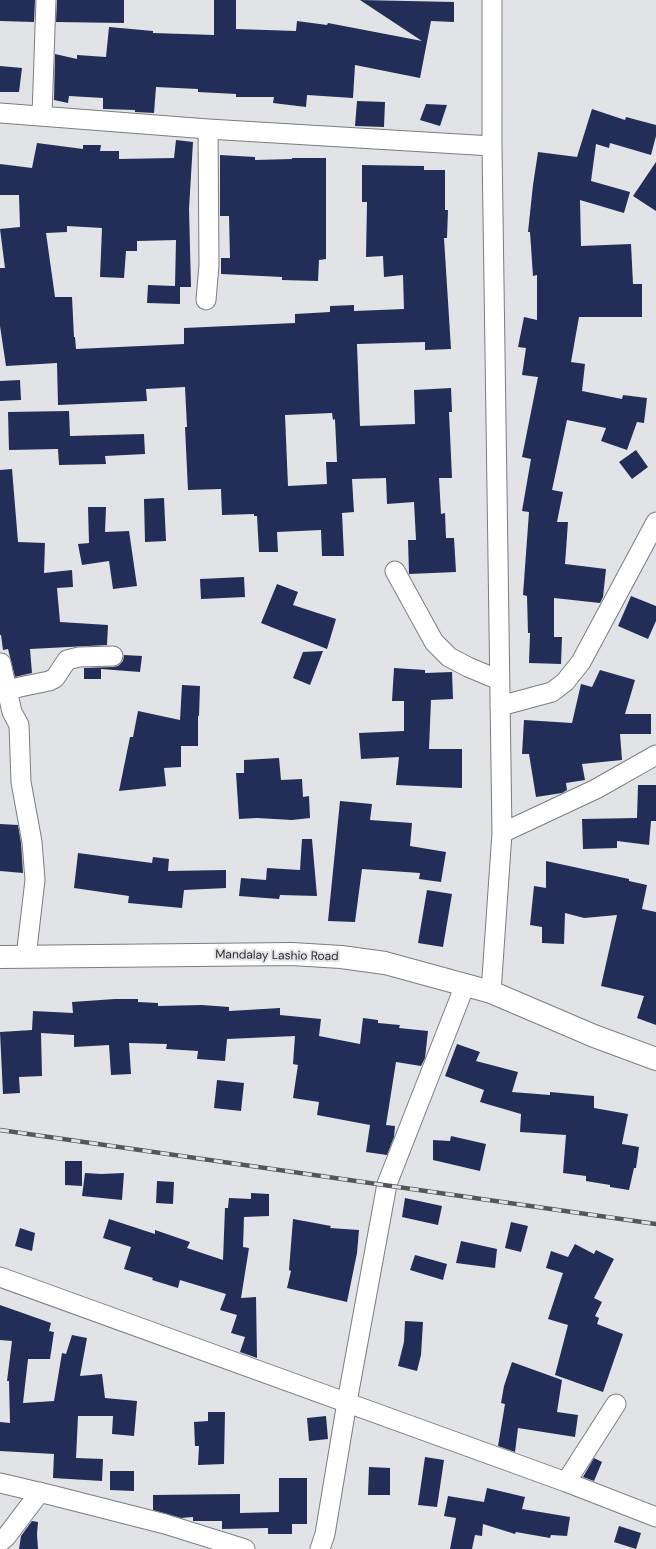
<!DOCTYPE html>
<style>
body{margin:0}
canvas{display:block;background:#e1e3e7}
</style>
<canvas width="656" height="1549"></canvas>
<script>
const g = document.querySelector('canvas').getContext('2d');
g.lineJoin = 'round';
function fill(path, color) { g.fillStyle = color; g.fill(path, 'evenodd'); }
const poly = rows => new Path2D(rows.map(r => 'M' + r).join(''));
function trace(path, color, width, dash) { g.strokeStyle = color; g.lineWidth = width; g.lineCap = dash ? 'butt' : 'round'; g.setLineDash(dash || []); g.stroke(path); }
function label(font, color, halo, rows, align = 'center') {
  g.font = font + ' "DM Sans",sans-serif'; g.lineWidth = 4; g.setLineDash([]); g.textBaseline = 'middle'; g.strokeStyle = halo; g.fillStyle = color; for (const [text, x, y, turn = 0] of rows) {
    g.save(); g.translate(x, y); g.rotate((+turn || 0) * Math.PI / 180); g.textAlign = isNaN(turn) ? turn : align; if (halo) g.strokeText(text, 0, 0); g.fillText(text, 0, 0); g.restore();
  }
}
fill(poly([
 [0,0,35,0,34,22,0,21],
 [57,0,124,0,124,23,56,22],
 [214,0,236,0,236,29,296,31,297,21,327,25,328,23,422,41,360,0,454,2,454,22,431,21,420,78,355,65,353,98,307,95,306,107,273,103,274,97,236,97,236,94,198,92,198,89,156,87,154,113,135,112,135,110,103,109,103,98,69,96,68,103,54,100,55,54,77,59,77,55,106,57,109,27,153,31,153,33,214,35],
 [0,66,22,68,19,92,0,92],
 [357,101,385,102,384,127,355,126],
 [426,104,447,105,440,126,420,120],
 [592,109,625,120,626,117,656,125,656,136,651,155,610,143,609,148,596,144,591,181,630,192,624,213,580,200,581,246,631,244,633,284,642,284,642,317,579,317,571,362,585,364,582,391,622,399,623,395,647,398,644,423,637,422,627,450,601,441,606,428,567,420,552,490,563,492,557,522,568,522,565,564,606,569,603,597,600,603,554,598,554,637,562,637,561,664,529,663,530,633,528,633,527,596,523,595,529,512,522,511,531,459,522,457,538,377,522,375,526,348,518,347,524,317,537,320,537,275,533,276,530,232,528,232,533,185,538,152,577,157],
 [176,140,193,142,189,209,191,287,180,287,180,304,147,303,148,285,175,286,176,240,137,241,137,251,126,251,124,278,100,277,102,228,67,226,67,232,46,233,55,297,72,297,74,337,75,337,76,349,184,344,184,328,295,323,295,314,330,312,330,306,354,305,354,311,404,309,403,275,384,277,383,256,366,257,367,202,362,202,362,165,424,166,424,170,445,170,445,210,448,210,447,238,444,238,451,349,425,350,425,342,357,344,360,426,415,424,414,390,451,388,452,412,449,412,452,478,439,478,441,514,445,513,446,538,454,538,456,572,409,574,408,540,416,540,414,502,387,504,386,478,352,479,354,512,342,513,344,556,322,556,321,530,277,532,278,552,259,552,257,516,254,516,254,514,222,515,221,489,188,490,185,427,187,427,185,387,146,389,147,401,58,405,57,363,6,366,0,326,0,268,5,268,0,229,20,227,19,195,0,195,0,164,32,168,37,143,83,149,83,145,101,145,100,151,119,151,119,159,174,158],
 [332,413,333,420,335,419,337,462,326,462,327,484,288,486,285,415],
 [220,155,255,157,255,160,292,159,292,158,326,158,326,259,319,260,318,281,282,280,282,277,221,274,221,258,230,258,229,216,220,216],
 [656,162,656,211,633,196],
 [20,380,21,400,0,401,0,381],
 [69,411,70,436,144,434,145,454,105,456,106,464,59,465,58,449,9,450,8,412],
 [636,450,648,467,632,479,619,462],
 [12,469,18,542,45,543,44,573,72,570,73,587,57,588,60,622,108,625,107,645,30,649,32,673,15,677,8,649,3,650,1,635,0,635,0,470],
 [164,498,166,541,145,542,144,499],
 [88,507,106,507,105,532,129,531,137,586,113,589,109,561,82,565,78,544,89,543],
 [244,577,245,597,201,599,200,579],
 [277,584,298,592,293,605,336,619,327,649,261,623],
 [631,596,656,606,656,621,648,639,618,626],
 [323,651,310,685,293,678,303,652],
 [124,655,142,656,140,672,101,669,101,679,84,679,84,668,113,667,118,666,123,661],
 [394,668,425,670,425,673,452,672,453,699,431,700,429,749,462,749,462,788,396,785,399,757,361,759,359,733,404,731,404,701,392,701],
 [600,670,635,680,625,714,651,714,651,734,620,734,622,760,582,764,585,780,566,783,567,790,562,793,536,797,529,754,522,754,524,720,572,723,581,684,592,687],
 [182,685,200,686,199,716,198,716,198,746,181,746,181,767,164,768,166,786,119,791,130,737,133,737,138,711,180,720],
 [279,758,281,780,302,779,303,797,309,796,310,818,292,820,257,818,239,819,236,773,244,773,244,760],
 [638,785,656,785,656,821,651,821,649,845,617,841,617,848,583,849,582,819,637,818],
 [340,801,372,804,370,820,412,823,410,846,446,852,441,882,419,879,420,873,362,869,355,922,328,921],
 [0,824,18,825,21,843,23,873,0,871],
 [302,839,312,839,317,896,280,895,279,899,239,896,241,878,266,880,267,868,300,870],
 [78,853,152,863,153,857,169,859,168,871,226,870,226,888,184,890,182,908,128,903,129,896,74,888],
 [546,861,629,879,629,881,647,885,642,909,656,912,656,1025,637,1018,644,996,601,986,617,915,584,918,565,913,564,944,542,943,542,927,530,925,534,886,546,888],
 [427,890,452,894,443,947,418,943],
 [115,999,138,999,138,1002,158,1003,158,1006,202,1005,229,1007,229,1011,280,1008,280,1015,321,1019,319,1036,360,1044,363,1018,378,1020,378,1023,400,1025,399,1028,428,1031,425,1058,421,1066,396,1062,386,1125,395,1126,394,1137,387,1155,366,1152,370,1125,317,1115,319,1102,293,1098,298,1065,293,1064,295,1036,227,1039,225,1061,197,1059,198,1051,166,1049,167,1044,129,1043,131,1074,111,1075,109,1045,74,1047,74,1035,41,1033,42,1076,19,1077,20,1093,3,1094,0,1032,32,1030,33,1011,73,1013,72,1002],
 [457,1044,480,1052,476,1061,518,1072,512,1092,550,1095,550,1092,594,1096,594,1108,628,1114,622,1144,639,1147,636,1168,634,1168,629,1190,610,1187,610,1185,586,1181,586,1176,563,1173,566,1135,520,1132,521,1114,480,1102,484,1090,445,1076],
 [217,1080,244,1083,241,1111,214,1108],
 [451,1136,486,1144,480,1171,433,1160,433,1140,450,1141],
 [65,1161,82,1161,82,1186,65,1185],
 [85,1173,101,1174,124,1173,122,1200,82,1196],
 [157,1181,174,1182,173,1204,156,1203],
 [251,1193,269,1194,269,1216,244,1217,243,1247,249,1248,241,1298,256,1297,257,1358,240,1352,245,1337,231,1333,237,1315,220,1310,226,1294,180,1280,178,1288,152,1280,153,1278,124,1269,131,1247,103,1238,109,1219,155,1234,155,1230,190,1242,187,1248,223,1260,225,1208,228,1208,229,1198,251,1199],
 [405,1198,442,1206,438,1225,402,1217],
 [293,1219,331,1226,330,1228,359,1230,357,1253,347,1302,287,1288,291,1271,289,1270],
 [511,1222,528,1226,521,1252,505,1248],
 [20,1228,35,1233,32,1251,15,1246],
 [461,1241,497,1249,495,1268,456,1263],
 [575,1244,594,1254,596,1250,614,1259,594,1298,602,1302,595,1316,599,1318,597,1324,623,1334,603,1392,555,1375,568,1325,548,1319,563,1273,546,1268,551,1251,568,1257],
 [415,1255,447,1264,443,1280,410,1270],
 [0,1305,51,1323,49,1331,54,1332,50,1359,28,1359,23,1403,54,1401,62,1353,66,1354,72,1335,87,1338,80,1376,102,1374,105,1398,137,1401,134,1436,112,1434,113,1416,78,1416,76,1458,103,1459,102,1481,53,1478,54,1454,0,1451,0,1422,10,1423,9,1381,7,1381,12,1341,0,1340],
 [405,1321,423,1322,421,1355,417,1371,398,1366,404,1342],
 [512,1362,562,1380,557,1412,578,1415,575,1437,518,1428,515,1452,498,1446,505,1404,501,1403,504,1386],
 [208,1412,225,1412,224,1464,198,1465,199,1446,195,1446,194,1422,208,1421],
 [326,1416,328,1439,309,1441,307,1418],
 [425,1457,444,1460,437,1507,418,1505],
 [594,1458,602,1462,594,1481,583,1477],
 [369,1467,390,1468,390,1495,368,1495],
 [110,1471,134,1471,134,1491,110,1490],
 [279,1478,307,1478,307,1524,292,1524,292,1534,268,1534,268,1528,222,1529,222,1521,193,1521,193,1517,181,1518,153,1510,153,1495,240,1494,240,1513,279,1512],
 [487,1488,525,1497,522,1509,570,1517,567,1536,551,1535,550,1538,516,1532,515,1534,483,1524,482,1536,475,1535,472,1549,450,1549,456,1518,444,1516,448,1496,484,1502],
 [32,1521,38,1522,37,1534,38,1549,19,1549,21,1536],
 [619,1526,641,1533,636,1549,614,1542]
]), '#222e57');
const street = poly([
 [0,113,208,129,492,146],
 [42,116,46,0],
 [206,300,209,265,208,129],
 [395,571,434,642,449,657,468,667,499,680],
 [1,663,12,712,19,725,21,782,32,842,35,880,26,957],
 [7,691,20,687,49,681,55,678,67,660,79,657,113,656],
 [500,706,552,692,565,682,581,662,656,522],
 [502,833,596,789,656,755],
 [491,992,502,833,492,146,492,0],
 [0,1277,566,1482,656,1517],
 [566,1482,616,1404],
 [0,1483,51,1495,165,1524,245,1549],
 [0,1542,6,1537,40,1492],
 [320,1549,325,1534,347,1402,387,1184,465,985]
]);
const highway = poly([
 [0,957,292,954,341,957,385,963,491,992,594,1036,656,1059]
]);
trace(street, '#7c7d82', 21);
trace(highway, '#7c7d82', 24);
trace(street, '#fff', 19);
trace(highway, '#fff', 22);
const rail = poly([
 [0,1130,656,1224]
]);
trace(rail, '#565659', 4.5);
trace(rail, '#e1e3e7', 3, [9]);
label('12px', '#2c2c2e', '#e1e3e7', [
 ["Mandalay Lashio Road",277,956,1]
]);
</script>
